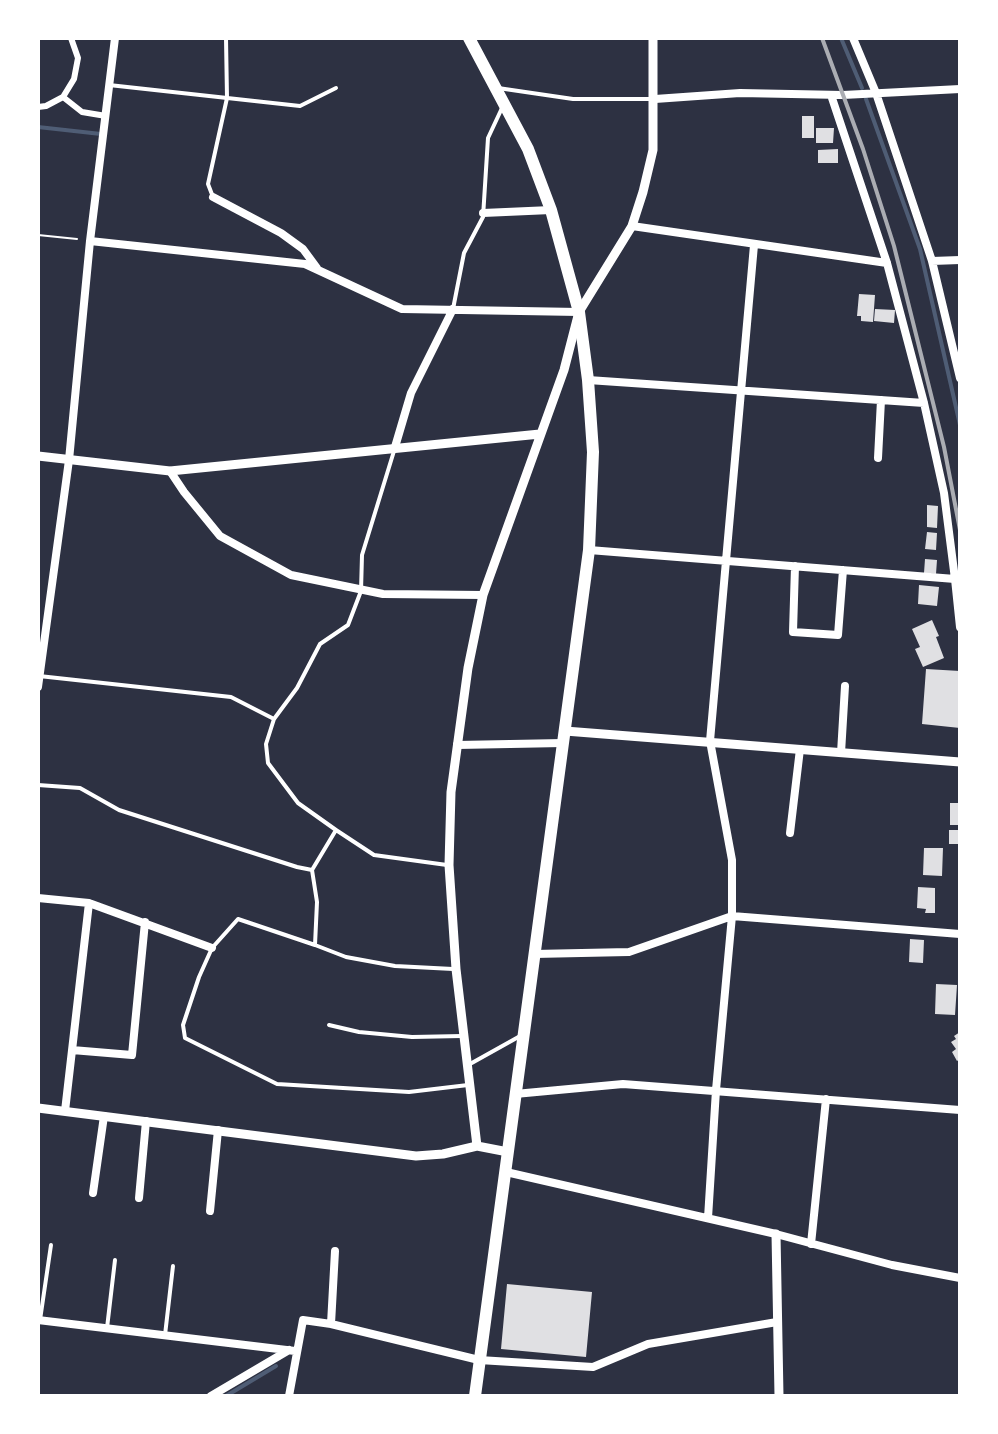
<!DOCTYPE html>
<style>
body{margin:0}
#map{position:relative;width:998px;height:1434px;overflow:hidden;background:#2d3142;font-family:"Roboto Condensed",sans-serif}
canvas{display:block}
.frame{position:absolute;inset:0;border:40px solid #fff;pointer-events:none}
</style>
<div id="map">
<canvas width="998" height="1434"></canvas>
<div class="frame"></div>
</div>
<script>
const g = document.querySelector('canvas').getContext('2d');
g.lineJoin = 'round';
const poly = rows => new Path2D(rows.map(r => 'M' + r).join(''));
function trace(path, color, width, dash) { g.strokeStyle = color; g.lineWidth = width; g.lineCap = dash ? 'butt' : 'round'; g.setLineDash(dash || []); g.stroke(path); }
function fill(path, color) { g.fillStyle = color; g.fill(path, 'evenodd'); }
trace(poly([
 [841,38,862,88],
 [866,99,920,249,960,425],
 [38,127,101,134],
 [226,1396,276,1366]
]), '#4f5d75', 4);
fill(poly([
 [802,116,814,116,814,138,802,138],
 [816,128,834,128,833,143,816,143],
 [838,149,838,163,818,163,818,150],
 [859,294,875,295,873,322,861,321,861,316,857,316],
 [875,309,895,310,894,323,874,321],
 [927,505,938,506,937,528,927,527],
 [927,532,937,533,936,550,925,549],
 [925,559,937,560,936,574,924,573],
 [919,585,939,587,937,606,918,604],
 [932,620,939,636,936,637,944,658,923,667,915,649,920,647,912,629],
 [926,669,960,671,960,728,922,724],
 [950,803,960,803,960,825,950,825],
 [949,830,960,830,960,844,949,844],
 [924,848,943,848,942,876,923,875],
 [918,887,935,888,935,913,925,913,926,909,917,908],
 [910,939,924,940,923,963,909,962],
 [936,984,957,985,955,1015,935,1014],
 [960,1032,960,1059,957,1061,952,1052,956,1049,951,1042,956,1039,954,1036],
 [507,1284,592,1292,586,1357,501,1349]
]), '#e0e0e3');
trace(poly([
 [38,235,77,239]
]), '#fff', 2);
trace(poly([
 [109,85,300,106,336,88],
 [498,88,573,99,652,99],
 [213,197,208,184,227,98,226,38],
 [453,309,464,253,483,217,488,138,502,108],
 [39,676,231,697,274,719],
 [38,785,80,788,119,810,297,867,312,870,336,830,374,855,447,865],
 [336,830,298,803,268,763,266,744,274,719,297,688,320,644,348,625,361,591,362,555,394,451],
 [312,870,317,902,315,945,238,919,212,948,199,977,183,1025,185,1038,277,1084,409,1092,468,1085],
 [315,945,346,957,395,966,453,969],
 [329,1025,359,1032,412,1037,462,1036],
 [470,1064,522,1035],
 [40,1320,51,1245],
 [107,1328,115,1260],
 [165,1335,173,1266]
]), '#fff', 4);
trace(poly([
 [63,97,82,112,106,116],
 [38,107,46,106,63,97,74,79,78,58,71,38]
]), '#fff', 6);
trace(poly([
 [853,38,876,93,932,261,960,378],
 [655,99,740,93,843,95,960,89],
 [213,197,281,233,303,249,317,268],
 [483,213,551,210],
 [632,226,887,263],
 [90,241,305,264,402,309,579,312],
 [932,261,960,260],
 [588,380,924,403],
 [395,447,411,393,453,309],
 [878,458,881,400],
 [170,471,184,492,220,536,291,575,383,594,483,595],
 [589,550,955,579,944,493,924,403,887,263,831,95],
 [795,566,793,632,838,635,843,570],
 [955,579,960,627],
 [38,687,69,460,90,241,115,38],
 [457,745,563,743],
 [841,753,845,686],
 [790,833,800,749],
 [38,898,89,903,212,948],
 [534,954,629,952,732,916,960,934],
 [72,1050,132,1055,145,922],
 [515,1094,623,1084,960,1110],
 [65,1111,89,903],
 [506,1172,776,1234,892,1265,960,1278],
 [93,1193,104,1116],
 [139,1198,146,1121],
 [210,1211,218,1130],
 [708,1218,716,1090,732,916,732,860,710,741,754,245],
 [811,1244,826,1099],
 [38,1320,295,1351],
 [331,1324,335,1251],
 [211,1396,289,1350],
 [289,1396,303,1320,331,1324,479,1360,593,1367,648,1344,777,1322]
]), '#fff', 8);
trace(poly([
 [38,456,170,471,540,434],
 [565,731,960,762],
 [38,1108,416,1156,443,1154,477,1146,508,1152],
 [477,1146,456,969,449,865,451,792,468,668,483,595,564,370,579,312,632,226,643,192,653,150,653,38],
 [776,1234,779,1396]
]), '#fff', 9);
trace(poly([
 [469,38,528,149,551,210,579,312,588,380,593,452,589,550,475,1396]
]), '#fff', 12);
trace(poly([
 [822,38,863,149,894,246,944,447,960,530]
]), '#abadb3', 4);
</script>
